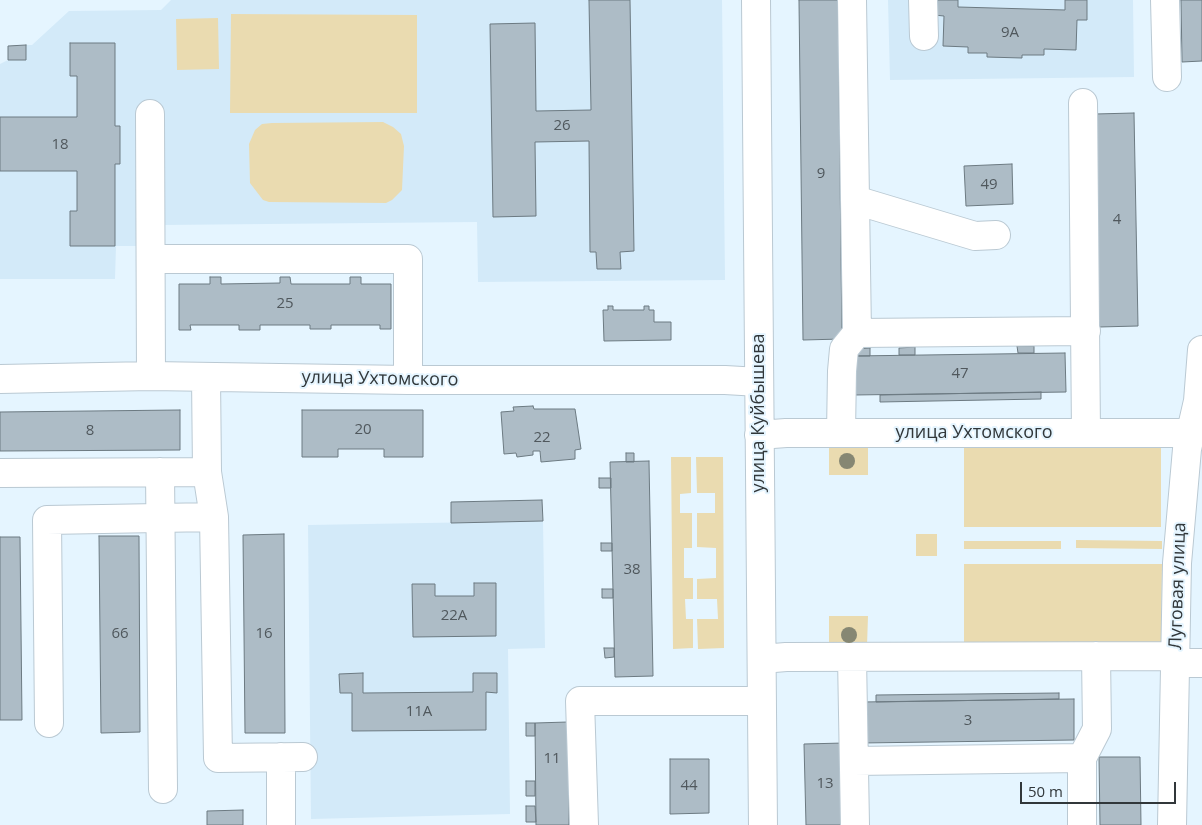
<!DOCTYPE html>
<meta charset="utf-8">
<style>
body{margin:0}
#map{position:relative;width:1202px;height:825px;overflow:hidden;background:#e5f5ff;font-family:"Open Sans",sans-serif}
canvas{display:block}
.scale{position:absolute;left:1020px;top:782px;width:156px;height:22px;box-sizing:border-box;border:2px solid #31373a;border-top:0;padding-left:6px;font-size:15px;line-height:18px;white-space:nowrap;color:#31373a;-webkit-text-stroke:4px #e5f5ff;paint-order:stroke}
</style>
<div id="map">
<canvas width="1202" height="825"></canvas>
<div class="scale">50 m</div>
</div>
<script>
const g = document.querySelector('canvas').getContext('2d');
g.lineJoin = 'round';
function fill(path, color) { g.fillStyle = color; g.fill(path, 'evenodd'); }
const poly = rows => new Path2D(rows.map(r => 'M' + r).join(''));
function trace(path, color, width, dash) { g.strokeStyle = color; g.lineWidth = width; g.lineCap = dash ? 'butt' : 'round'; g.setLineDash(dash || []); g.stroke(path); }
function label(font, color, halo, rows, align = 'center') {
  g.font = font + ' "Open Sans",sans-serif'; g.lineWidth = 4; g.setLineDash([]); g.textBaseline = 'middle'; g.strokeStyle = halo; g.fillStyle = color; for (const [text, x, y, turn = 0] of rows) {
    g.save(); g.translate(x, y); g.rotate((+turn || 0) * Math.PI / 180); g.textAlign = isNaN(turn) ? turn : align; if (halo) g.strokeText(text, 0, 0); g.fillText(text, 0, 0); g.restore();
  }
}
fill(poly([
 [171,0,722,0,725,280,478,282,477,222,162,225,162,246,116,246,115,279,0,279,0,64,8,60,26,60,26,45,32,45,69,11,161,10],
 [888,0,1133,0,1134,77,890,80],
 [543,521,545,648,508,649,510,814,311,819,308,525]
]), '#d3eaf9');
fill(poly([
 [231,14,417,15,417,113,230,113],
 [218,18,219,69,177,70,176,19],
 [383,122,393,127,401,134,404,146,402,190,392,200,386,203,269,202,263,200,250,183,249,144,255,130,262,124,272,123],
 [829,442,868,442,868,475,829,475],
 [964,442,1161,442,1161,527,964,527],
 [671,457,691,457,691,493,680,494,680,513,692,513,692,548,684,548,684,578,693,578,693,599,685,599,686,619,693,619,693,648,673,649],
 [696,457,723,457,724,648,698,649,697,619,718,619,717,599,697,599,697,579,716,578,716,548,697,547,697,513,715,513,715,493,697,493],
 [916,534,937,534,937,556,916,556],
 [1076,540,1162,541,1162,549,1076,548],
 [964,541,1061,541,1061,549,964,549],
 [964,564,1162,564,1161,646,964,646],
 [829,616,868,616,867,646,829,646]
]), '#eadbb0');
const building = poly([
 [589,0,630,0,634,251,620,252,621,269,597,269,596,252,590,252,589,141,535,142,536,216,493,217,490,24,535,23,536,111,591,110,589,0],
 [799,0,838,0,842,339,803,340,799,0],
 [934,0,958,0,958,7,1065,10,1065,0,1087,0,1087,20,1077,20,1076,50,1044,49,1044,55,1022,55,1022,58,987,57,987,53,968,53,968,47,943,46,944,16,934,15,934,0],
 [1181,0,1202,0,1202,61,1182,62,1181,0],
 [70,43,115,43,115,126,120,126,120,164,115,164,115,246,70,246,70,211,77,211,77,171,0,171,0,117,77,117,77,76,70,76,70,43],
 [26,45,26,60,8,60,8,46,26,45],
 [1134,113,1138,326,1099,327,1095,114,1134,113],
 [1012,164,1013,204,966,206,964,166,1012,164],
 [210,277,221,277,221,284,280,283,280,277,290,277,291,284,350,284,350,277,361,277,361,284,391,284,391,329,380,329,380,325,331,325,331,329,310,329,310,325,260,325,260,330,239,330,239,325,190,325,191,330,179,330,179,284,210,284,210,277],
 [608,306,613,306,613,310,644,310,644,306,649,306,649,310,654,310,654,322,671,322,671,340,604,341,603,310,608,310,608,306],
 [1017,346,1034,346,1034,353,1018,353,1017,346],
 [915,347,915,355,899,355,899,348,915,347],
 [870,348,870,356,854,356,854,349,870,348],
 [1065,353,1066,392,854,395,854,356,1065,353],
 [1041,392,1041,399,880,402,880,395,1041,392],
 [533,406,534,409,575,409,581,449,575,450,575,459,541,462,540,451,533,451,533,455,517,457,516,453,504,454,501,412,514,411,513,407,533,406],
 [180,410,180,450,0,451,0,412,180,410],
 [302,410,423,410,423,457,384,457,384,449,338,449,338,457,302,457,302,410],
 [626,453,634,453,634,462,626,462,626,453],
 [649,461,653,676,615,677,610,462,649,461],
 [599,478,611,478,611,488,599,488,599,478],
 [542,500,543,521,451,523,451,502,542,500],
 [284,534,285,733,245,733,243,535,284,534],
 [99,536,139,536,140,732,101,733,99,536],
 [0,537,20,537,22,720,0,720,0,537],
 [601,543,612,543,612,551,601,551,601,543],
 [474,583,496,583,496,636,413,637,412,584,435,584,435,596,474,596,474,583],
 [602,589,613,589,613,598,602,598,602,589],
 [604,648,614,648,614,657,605,658,604,648],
 [363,673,363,693,473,692,473,673,497,673,497,693,486,692,486,730,352,731,352,693,340,693,339,674,363,673],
 [1059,693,1059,699,876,702,876,695,1059,693],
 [1074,699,1074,740,862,743,861,702,1074,699],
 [568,722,569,825,536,825,535,723,568,722],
 [526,723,535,723,535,736,526,736,526,723],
 [844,743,846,825,806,825,804,744,844,743],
 [1099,757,1140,757,1141,825,1100,825,1099,757],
 [670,759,709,759,709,813,670,814,670,759],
 [526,781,535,781,535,796,526,796,526,781],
 [526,806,535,806,536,822,526,822,526,806],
 [243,810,243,825,207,825,207,811,243,810]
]);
fill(building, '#adbcc6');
trace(building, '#6c7a82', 1);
const minor = poly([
 [756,0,763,825],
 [852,0,857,333,1086,331],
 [923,0,924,36],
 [1165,0,1167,77],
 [1083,103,1086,433],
 [150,114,151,376],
 [855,200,975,236,996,235],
 [151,259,408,259,408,380],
 [206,377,207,472,214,517,218,758,303,757],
 [0,379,151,376,408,380,725,380,759,382],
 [841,433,842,371,844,349,857,333],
 [759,435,786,433,1189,433],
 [160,472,163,789],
 [0,473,207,472],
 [852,657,855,825],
 [762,659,786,657,1175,656],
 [1175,663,1202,663],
 [49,723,47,520,214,517],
 [281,757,281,825],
 [854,761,1082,758],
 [584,825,580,701,762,701],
 [1082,825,1082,758,1097,729,1096,656],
 [1172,825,1177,563,1187,449,1198,401,1202,350]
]);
trace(minor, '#bac9d3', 30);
trace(minor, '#fff', 28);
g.fillStyle = '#868773';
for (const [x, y] of [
 [847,461],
 [849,635]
]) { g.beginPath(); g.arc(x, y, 8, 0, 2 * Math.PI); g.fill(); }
label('15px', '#50585d', null, [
 ["9А",1010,33],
 ["26",562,126],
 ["18",60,145],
 ["9",821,174],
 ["49",989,185],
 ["4",1117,220],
 ["25",285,304],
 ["47",960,374],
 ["20",363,430],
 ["8",90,431],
 ["22",542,438],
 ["38",632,570],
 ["22А",454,616],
 ["66",120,634],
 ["16",264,634],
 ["11А",419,712],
 ["3",968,721],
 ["11",552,759],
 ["13",825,784],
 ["44",689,786]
]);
label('18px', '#31373a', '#e5f5ff', [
 ["улица Ухтомского",380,379,1],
 ["улица Куйбышева",759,413,-90],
 ["улица Ухтомского",974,433],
 ["Луговая улица",1178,586,-88]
]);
</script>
